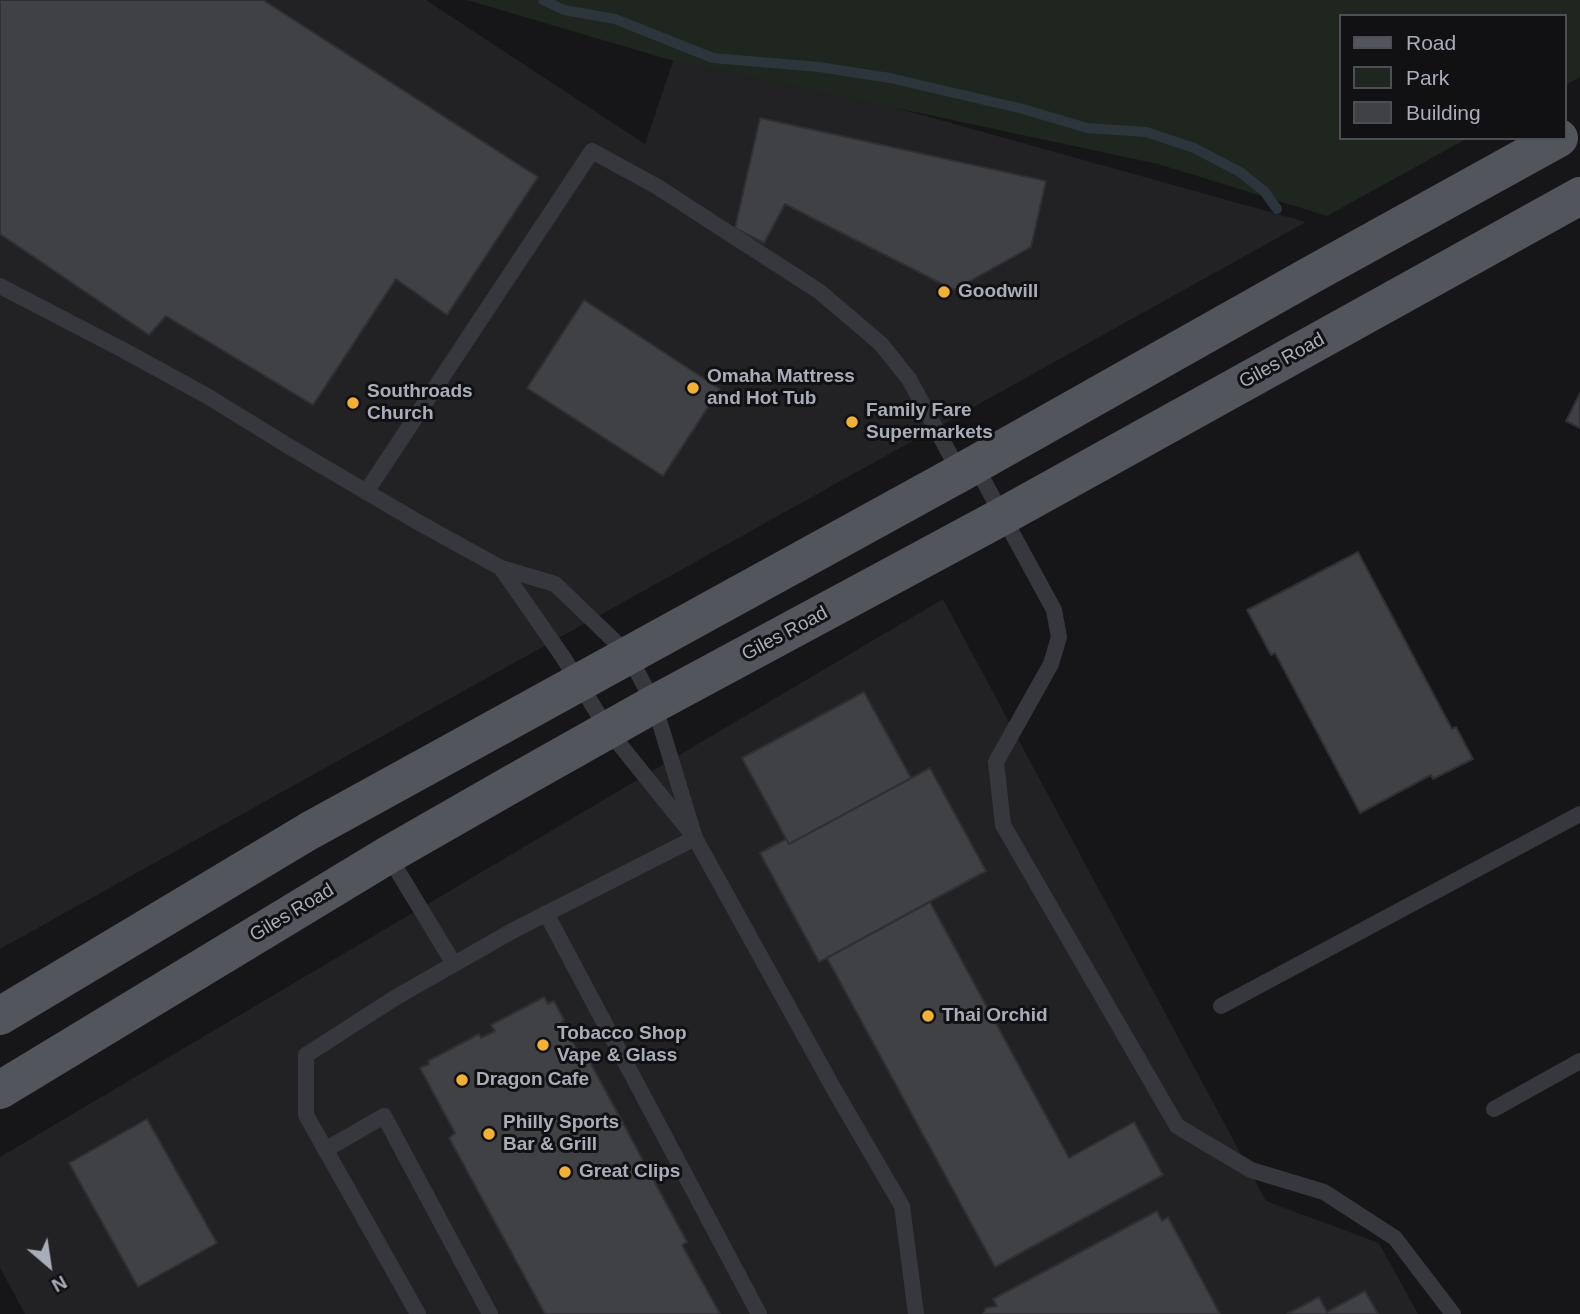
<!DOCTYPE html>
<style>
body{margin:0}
#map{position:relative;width:1580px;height:1314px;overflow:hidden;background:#161618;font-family:Helvetica,sans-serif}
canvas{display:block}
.legend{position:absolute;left:1339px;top:14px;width:228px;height:126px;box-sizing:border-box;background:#111113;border:2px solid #4d4f55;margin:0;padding:9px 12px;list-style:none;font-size:21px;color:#a8adb8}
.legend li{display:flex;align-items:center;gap:14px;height:35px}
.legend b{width:35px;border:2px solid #4d4f55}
.north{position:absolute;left:14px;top:1230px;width:70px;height:70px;-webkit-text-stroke:5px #111113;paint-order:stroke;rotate:151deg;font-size:19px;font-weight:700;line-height:28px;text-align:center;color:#a8adb8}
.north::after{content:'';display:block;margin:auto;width:24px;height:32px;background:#a8adb8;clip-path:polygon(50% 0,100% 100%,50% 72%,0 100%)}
</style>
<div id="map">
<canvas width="1580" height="1314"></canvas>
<ul class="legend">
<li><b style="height:9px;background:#53555c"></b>Road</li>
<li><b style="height:19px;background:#1e261f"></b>Park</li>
<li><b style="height:19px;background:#404145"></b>Building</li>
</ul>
<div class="north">N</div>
</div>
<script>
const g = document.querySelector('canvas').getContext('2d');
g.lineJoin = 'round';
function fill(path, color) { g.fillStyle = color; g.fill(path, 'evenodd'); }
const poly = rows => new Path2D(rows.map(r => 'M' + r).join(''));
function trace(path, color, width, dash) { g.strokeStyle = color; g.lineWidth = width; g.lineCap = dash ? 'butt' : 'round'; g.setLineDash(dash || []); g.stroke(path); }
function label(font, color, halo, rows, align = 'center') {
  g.font = font + ' Helvetica,sans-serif'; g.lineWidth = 6; g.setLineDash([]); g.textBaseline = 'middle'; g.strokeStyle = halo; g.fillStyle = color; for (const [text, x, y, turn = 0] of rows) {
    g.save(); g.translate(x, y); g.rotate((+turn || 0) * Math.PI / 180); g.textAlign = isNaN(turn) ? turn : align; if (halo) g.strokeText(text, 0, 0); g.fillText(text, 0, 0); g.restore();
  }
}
fill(poly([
 [0,0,426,0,645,144,678,47,1306,222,0,949],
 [943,599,1266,1201,1379,1243,1418,1314,25,1314,0,1268,0,1157]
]), '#222225');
fill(poly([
 [467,0,1580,0,1580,77,1564,86,1564,16,1340,16,1340,138,1468,138,1327,216,1158,164,667,59]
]), '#1e261f');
trace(poly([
 [543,0,564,10,615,19,713,58,819,67,890,78,1023,109,1087,128,1146,132,1194,148,1240,172,1264,191,1277,209]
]), '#2c353c', 10);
const building = poly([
 [0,0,263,0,538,177,447,315,396,279,313,405,166,316,149,335,0,234,0,0],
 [760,118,1046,181,1031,247,954,290,785,204,764,243,735,228,760,118],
 [584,300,720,389,663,476,527,388,584,300],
 [1580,393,1580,428,1566,421,1580,393],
 [1358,552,1452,729,1456,727,1473,759,1433,779,1431,775,1360,813,1275,653,1271,655,1247,610,1358,552],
 [864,692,911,778,789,844,742,758,864,692],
 [930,768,986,871,819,962,760,853,786,839,789,844,930,768],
 [930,902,1069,1158,1134,1122,1163,1175,995,1267,827,958,930,902],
 [544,997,548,1004,554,1001,564,1020,562,1022,584,1063,589,1060,687,1242,682,1245,720,1314,545,1314,449,1138,455,1133,420,1068,429,1064,428,1061,479,1034,481,1038,495,1031,491,1025,544,997],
 [147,1119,217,1243,138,1287,69,1163,147,1119],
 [1157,1211,1162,1221,1168,1217,1220,1314,983,1314,986,1308,997,1306,993,1299,1157,1211],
 [1365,1291,1378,1314,1287,1314,1319,1297,1327,1312,1365,1291]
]);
fill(building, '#404145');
trace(building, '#303034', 2);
trace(poly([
 [0,286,125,351,207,396,290,447,416,521,501,568,555,584,628,654,654,704,695,838],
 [975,465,1054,610,1059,637,1051,664,996,762,1003,825,1177,1126,1251,1170,1324,1192,1395,1238,1453,1314],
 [366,492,592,151,656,186,820,292,881,344,909,379,960,473],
 [501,568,563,657,608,730,695,838,835,1091,902,1206,916,1314],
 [388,855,454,964],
 [546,913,759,1314],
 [1221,1006,1580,814],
 [1494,1109,1580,1061],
 [325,1150,384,1116,490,1314],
 [418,1314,306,1115,306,1055,398,996,514,930,695,838]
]), '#37383d', 16);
trace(poly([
 [0,1016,309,831,960,473,1311,275,1559,138],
 [0,1090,388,855,512,784,654,704,1003,516,1580,196]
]), '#53555c', 38);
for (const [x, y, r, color] of [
 [944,292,7,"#f2b134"],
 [693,388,7,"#f2b134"],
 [353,403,7,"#f2b134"],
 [852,422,7,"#f2b134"],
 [928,1016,7,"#f2b134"],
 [543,1045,7,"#f2b134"],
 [462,1080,7,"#f2b134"],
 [489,1134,7,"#f2b134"],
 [565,1172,7,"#f2b134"]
]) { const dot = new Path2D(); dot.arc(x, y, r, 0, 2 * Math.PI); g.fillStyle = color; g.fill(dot); trace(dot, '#111113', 2.5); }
label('bold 19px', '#a8adb8', '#111113', [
 ["Goodwill",958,292],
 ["Omaha Mattress",707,377],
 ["and Hot Tub",707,399],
 ["Southroads",367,392],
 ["Church",367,414],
 ["Family Fare",866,411],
 ["Supermarkets",866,433],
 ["Thai Orchid",942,1016],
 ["Tobacco Shop",557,1034],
 ["Vape & Glass",557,1056],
 ["Dragon Cafe",476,1080],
 ["Philly Sports",503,1123],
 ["Bar & Grill",503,1145],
 ["Great Clips",579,1172]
], 'left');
label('19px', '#a8adb8', '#111113', [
 ["Giles Road",1282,361,-29],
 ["Giles Road",785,634,-28],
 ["Giles Road",292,913,-31]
]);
</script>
